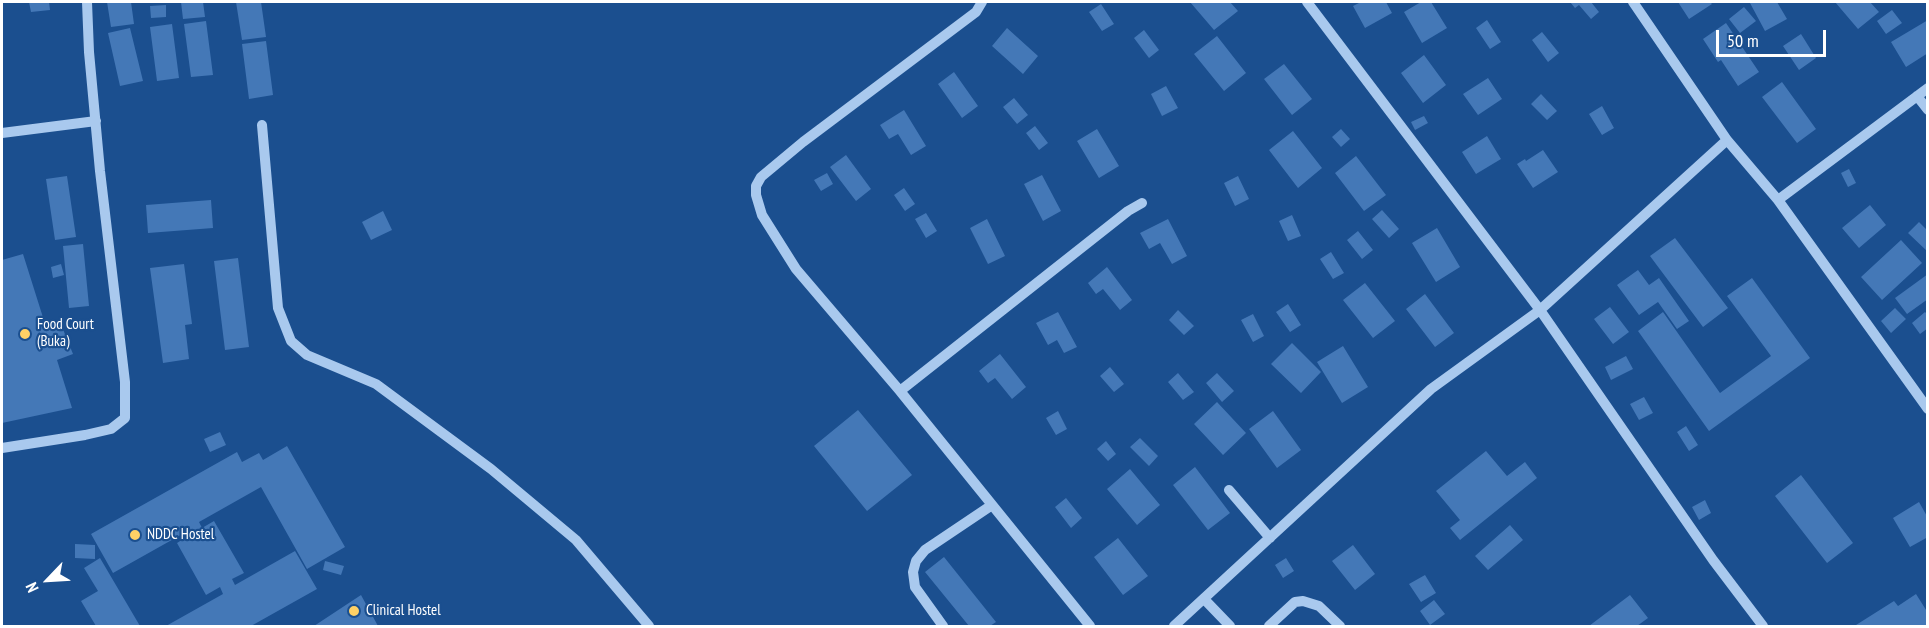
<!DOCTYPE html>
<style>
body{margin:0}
#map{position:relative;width:1929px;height:628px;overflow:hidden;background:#1b4f8f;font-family:"PT Sans Narrow",sans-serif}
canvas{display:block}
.frame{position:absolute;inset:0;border:3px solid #fff;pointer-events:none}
.north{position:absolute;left:18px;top:550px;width:60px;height:60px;-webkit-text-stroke:4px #1b4f8f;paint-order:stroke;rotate:245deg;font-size:16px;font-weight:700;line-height:24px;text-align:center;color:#fff}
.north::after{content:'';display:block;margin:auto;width:21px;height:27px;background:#fff;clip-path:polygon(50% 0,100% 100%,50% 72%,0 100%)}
.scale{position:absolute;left:1716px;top:30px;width:110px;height:27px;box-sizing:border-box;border:3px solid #fff;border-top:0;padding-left:8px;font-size:18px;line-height:21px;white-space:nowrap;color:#fff;-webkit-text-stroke:4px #1b4f8f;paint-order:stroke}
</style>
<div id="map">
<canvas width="1929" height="628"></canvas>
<div class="frame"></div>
<div class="north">N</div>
<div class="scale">50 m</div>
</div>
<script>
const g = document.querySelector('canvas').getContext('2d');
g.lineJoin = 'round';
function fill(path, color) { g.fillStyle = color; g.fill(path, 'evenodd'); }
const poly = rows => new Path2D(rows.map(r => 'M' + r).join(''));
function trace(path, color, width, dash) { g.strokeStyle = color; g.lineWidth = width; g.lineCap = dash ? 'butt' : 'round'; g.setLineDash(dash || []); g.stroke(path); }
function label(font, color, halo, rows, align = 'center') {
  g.font = font + ' "PT Sans Narrow",sans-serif'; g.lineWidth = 4.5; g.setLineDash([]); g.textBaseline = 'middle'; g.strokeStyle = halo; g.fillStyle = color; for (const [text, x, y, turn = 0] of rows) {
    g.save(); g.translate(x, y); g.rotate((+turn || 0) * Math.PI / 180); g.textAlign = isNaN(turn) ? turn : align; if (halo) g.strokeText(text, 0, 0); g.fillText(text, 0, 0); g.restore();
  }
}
fill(poly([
 [29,2,49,2,50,10,31,12],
 [107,2,131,2,134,24,111,27],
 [181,2,203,2,205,17,183,19],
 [236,2,261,2,266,37,242,40],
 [1190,2,1230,2,1238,11,1214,30],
 [1361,2,1386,2,1392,13,1365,28,1353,6],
 [1421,2,1431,2,1447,28,1422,43,1404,12],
 [1570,2,1591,2,1599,12,1591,19,1579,5,1575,8],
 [1678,2,1710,2,1712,4,1689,19],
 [1753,2,1777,2,1787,19,1765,31,1750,3],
 [1835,2,1870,2,1879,12,1858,29],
 [1101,4,1114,24,1102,31,1089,12],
 [166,5,166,17,151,18,150,6],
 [1744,7,1756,21,1740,33,1729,19],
 [1892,10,1902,23,1886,34,1877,21],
 [1487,20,1501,42,1490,49,1476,28],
 [1928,20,1928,53,1906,67,1891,42],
 [206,21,213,75,191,77,184,24],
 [1726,23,1759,72,1738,86,1721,60,1718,62,1703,39],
 [172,24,179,78,157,81,150,27],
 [130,28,143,81,120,86,108,33],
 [1007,28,1038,56,1023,74,992,46],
 [1144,30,1159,50,1149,58,1134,38],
 [1542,32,1559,53,1548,62,1532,40],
 [1801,34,1816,58,1799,70,1783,46],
 [1217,36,1246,73,1224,91,1194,54],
 [266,41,273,95,249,99,242,44],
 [1424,55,1446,85,1423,103,1401,73],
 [1284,64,1312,99,1292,115,1264,79],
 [954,72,978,106,962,118,938,84],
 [1488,78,1502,99,1478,115,1463,94],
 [1782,82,1816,129,1797,143,1762,97],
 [1166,86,1178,108,1162,116,1151,94],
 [1541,94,1557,111,1547,120,1531,104],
 [1014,98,1028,115,1017,124,1003,107],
 [1602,106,1614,128,1602,135,1589,114],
 [904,110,926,146,911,155,898,134,889,139,880,125],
 [1424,116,1428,123,1415,130,1411,122],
 [1035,126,1048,143,1039,150,1026,133],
 [1097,129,1119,166,1099,178,1077,141],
 [1341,129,1350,139,1341,147,1332,137],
 [1293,131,1322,168,1298,188,1269,150],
 [1487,136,1501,159,1476,174,1462,152],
 [1543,150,1558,172,1533,188,1517,164,1525,159,1526,161],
 [846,155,871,189,856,201,830,167],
 [1356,156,1386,195,1364,211,1335,173],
 [1849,169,1856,183,1848,187,1841,173],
 [827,173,833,184,821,191,814,180],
 [1042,175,1061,211,1043,221,1024,184],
 [67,176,76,237,55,240,46,179],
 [1238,176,1249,199,1235,206,1224,183],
 [904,188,915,204,905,211,894,195],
 [211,200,213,228,148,233,146,205],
 [1870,205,1886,225,1859,248,1842,228],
 [1382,210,1399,229,1389,238,1372,219],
 [383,211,392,230,371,240,362,222],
 [926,213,937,231,926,238,915,219],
 [1292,215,1301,236,1288,241,1279,221],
 [987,219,1005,256,988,264,970,228],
 [1168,219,1187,256,1172,264,1160,243,1149,249,1140,233],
 [1919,222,1928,231,1928,252,1908,233],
 [1437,228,1460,267,1436,282,1412,243],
 [1358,231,1373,250,1362,259,1347,240],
 [1675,238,1728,308,1703,327,1650,256],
 [1901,240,1922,263,1882,300,1861,277],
 [83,244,89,306,69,308,63,246],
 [1331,252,1344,273,1333,279,1320,259],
 [23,254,46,327,60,322,73,354,57,360,72,408,2,423,2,260],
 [238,258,249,347,225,350,214,261],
 [61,264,64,275,53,278,51,267],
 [184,264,192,324,185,325,189,359,163,363,150,268],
 [1107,267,1132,300,1120,310,1103,289,1096,294,1088,283],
 [1638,270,1649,285,1659,278,1689,321,1677,329,1658,302,1639,315,1617,285],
 [1928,274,1928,299,1907,314,1895,298],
 [1752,278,1810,358,1709,431,1638,331,1663,312,1720,393,1771,356,1727,296],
 [1365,283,1395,321,1373,338,1343,300],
 [1425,294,1454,333,1435,347,1406,309],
 [1288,304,1301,325,1290,332,1276,312],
 [1610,307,1629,332,1613,344,1594,319],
 [1895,308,1906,319,1891,333,1881,321],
 [1178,310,1194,326,1184,335,1169,320],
 [1058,312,1077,347,1064,353,1057,340,1048,345,1036,323],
 [1925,312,1928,315,1928,328,1920,334,1912,323],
 [1253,314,1264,336,1253,342,1241,320],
 [1292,343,1321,372,1301,393,1271,364],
 [1343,346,1368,387,1342,403,1317,362],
 [1000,354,1026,387,1012,399,995,378,988,383,979,371],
 [1626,356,1633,369,1611,380,1605,367],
 [1110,367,1124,384,1114,392,1100,376],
 [1178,373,1194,392,1183,400,1168,382],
 [1217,373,1234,391,1222,402,1206,383],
 [1644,397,1653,413,1639,420,1630,404],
 [1217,402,1246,433,1223,455,1194,424],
 [858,410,912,475,867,511,814,446],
 [1058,411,1067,429,1056,435,1046,418],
 [1273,411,1301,450,1277,468,1249,429],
 [1686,426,1698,445,1689,451,1677,432],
 [220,432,226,445,210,452,204,439],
 [1140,438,1158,456,1149,466,1130,447],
 [1106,441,1116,454,1108,461,1097,449],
 [287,446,345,547,307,569,261,487,199,522,202,528,214,521,244,573,232,579,235,585,295,551,317,589,251,626,166,626,223,594,220,587,206,595,177,543,188,536,186,532,113,573,91,534,237,452,242,462,259,453,263,460],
 [1486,451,1507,476,1525,462,1537,478,1460,540,1450,528,1460,520,1436,491],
 [1195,467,1230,513,1208,530,1173,485],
 [1130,469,1160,505,1137,525,1107,489],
 [1801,475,1853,543,1827,563,1775,496],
 [1066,498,1082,518,1071,528,1055,507],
 [1705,500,1711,513,1699,520,1692,507],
 [1919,502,1928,518,1928,537,1910,547,1893,518],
 [1510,525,1523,540,1488,570,1475,556],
 [1118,538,1148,576,1123,595,1094,557],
 [75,544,95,545,95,559,75,558],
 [1353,545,1375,574,1355,590,1332,561],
 [944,557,996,622,990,626,969,626,925,572],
 [100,558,140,626,96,626,81,601,98,591,84,568],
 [1286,558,1294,571,1283,578,1275,565],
 [325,561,344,566,341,575,323,570],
 [1425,575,1436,593,1421,602,1409,584],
 [1916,594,1928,613,1926,626,1858,626,1856,625,1894,601,1898,606],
 [361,595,378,626,314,626],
 [1630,595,1648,618,1637,626,1589,626],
 [1434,600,1445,614,1430,625,1420,611]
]), '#4478b7');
trace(poly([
 [982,2,976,12,803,142,761,177,756,186,756,195,762,215,796,269,900,391,1090,626],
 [1307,2,1540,310,1713,560,1763,626],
 [1633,2,1727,140,1778,200,1928,409],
 [1917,96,1928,110],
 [262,125,278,308,291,341,307,355,376,384,491,469,576,540,649,626],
 [2,133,96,121],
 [1778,200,1928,88],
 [900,391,1128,211,1142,203],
 [2,448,85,435,111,429,125,418,125,382,100,171,89,52,87,2],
 [1229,490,1270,538],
 [1204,599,1230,626],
 [943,626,915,587,913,572,916,561,925,550,992,505],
 [1174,626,1431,389,1540,310,1727,140],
 [1269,626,1295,602,1303,601,1319,606,1340,626]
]), '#a9c9ee', 10);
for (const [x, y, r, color] of [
 [25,334,6,"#ffd166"],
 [135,535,6,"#ffd166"],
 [354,611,6,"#ffd166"]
]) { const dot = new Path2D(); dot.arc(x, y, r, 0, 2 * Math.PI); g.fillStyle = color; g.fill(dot); trace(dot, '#1b4f8f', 2); }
label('15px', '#fff', '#1b4f8f', [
 ["Food Court",37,325],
 ["(Buka)",37,342],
 ["NDDC Hostel",147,535],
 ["Clinical Hostel",366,611]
], 'left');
</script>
